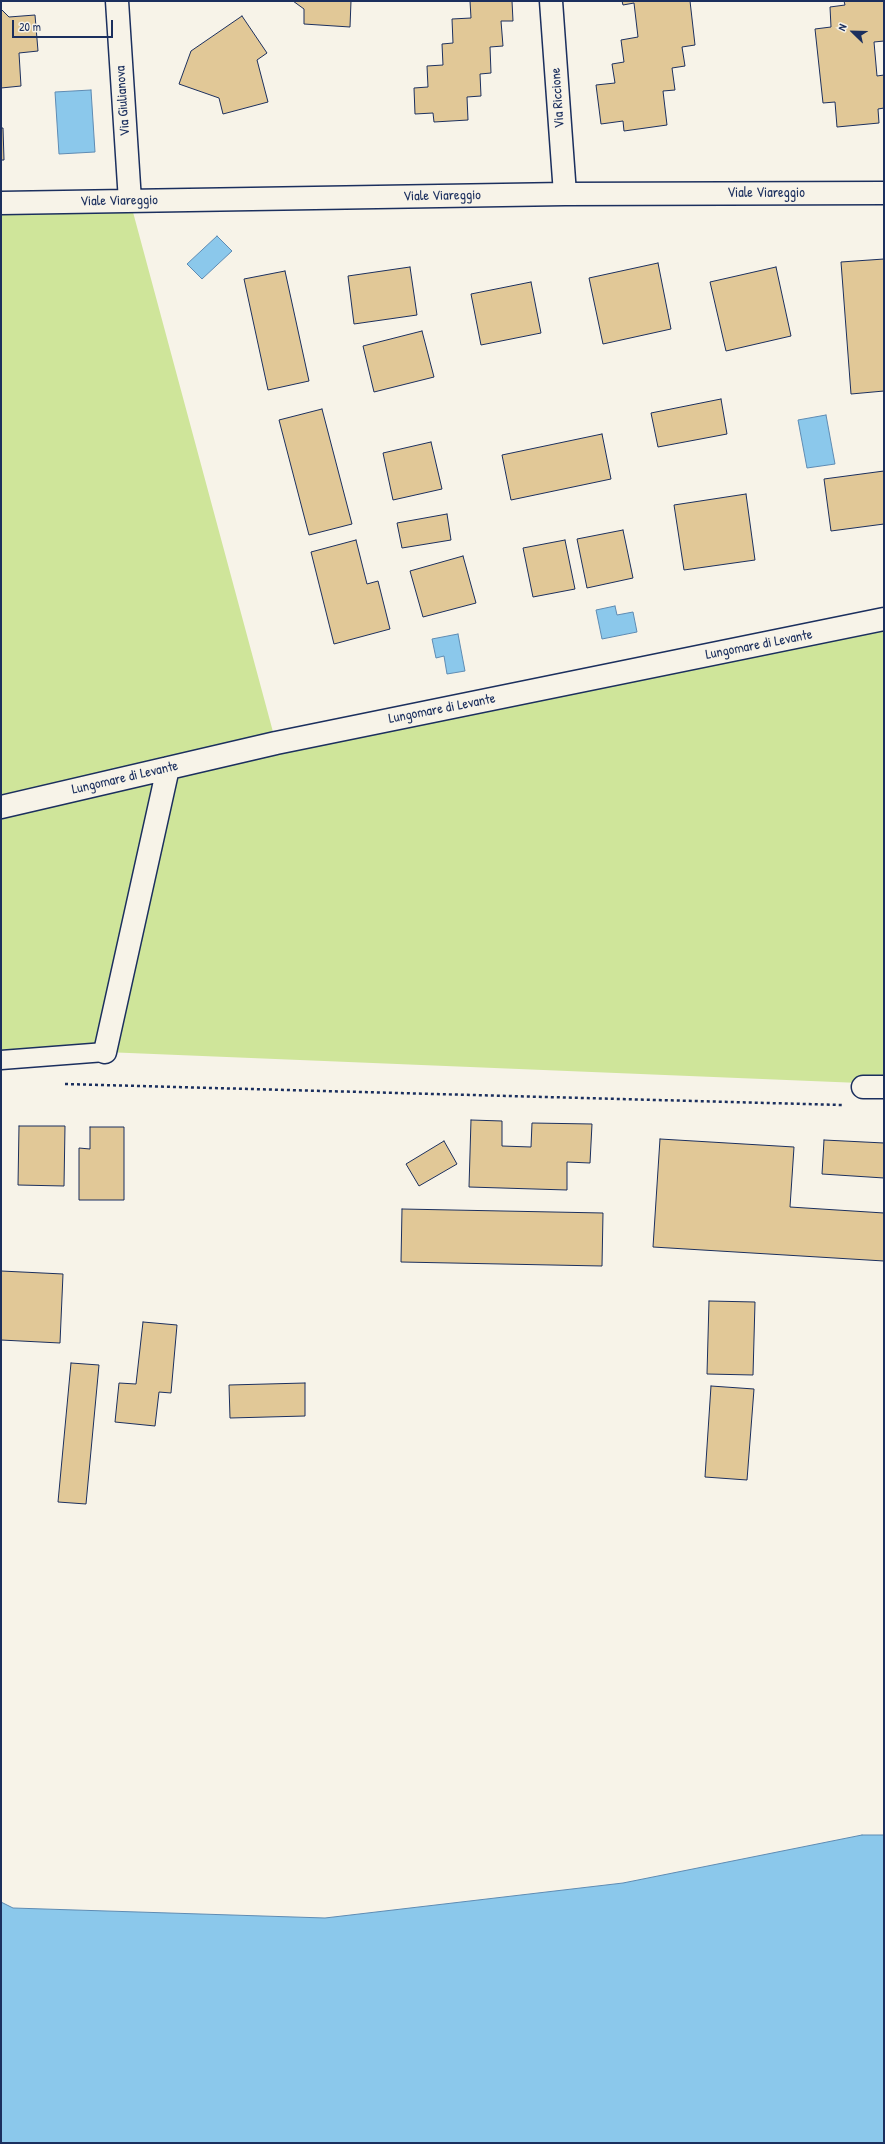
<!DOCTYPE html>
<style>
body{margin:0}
#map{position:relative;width:885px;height:2144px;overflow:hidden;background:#f7f3e8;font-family:"Patrick Hand",sans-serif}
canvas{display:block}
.frame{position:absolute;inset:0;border:2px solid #1b2f5e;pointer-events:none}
.north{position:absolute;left:833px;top:12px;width:40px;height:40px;-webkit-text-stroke:3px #f7f3e8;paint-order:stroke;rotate:293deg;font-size:11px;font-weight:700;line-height:16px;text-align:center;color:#1b2f5e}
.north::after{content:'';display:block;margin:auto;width:14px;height:18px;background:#1b2f5e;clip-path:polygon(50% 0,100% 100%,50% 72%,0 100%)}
.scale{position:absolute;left:12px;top:20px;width:101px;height:18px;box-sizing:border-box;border:2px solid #1b2f5e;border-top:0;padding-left:5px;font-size:12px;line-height:14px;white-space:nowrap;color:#1b2f5e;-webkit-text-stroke:3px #f7f3e8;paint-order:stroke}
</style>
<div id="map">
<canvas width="885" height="2144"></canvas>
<div class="frame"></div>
<div class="north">N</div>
<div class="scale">20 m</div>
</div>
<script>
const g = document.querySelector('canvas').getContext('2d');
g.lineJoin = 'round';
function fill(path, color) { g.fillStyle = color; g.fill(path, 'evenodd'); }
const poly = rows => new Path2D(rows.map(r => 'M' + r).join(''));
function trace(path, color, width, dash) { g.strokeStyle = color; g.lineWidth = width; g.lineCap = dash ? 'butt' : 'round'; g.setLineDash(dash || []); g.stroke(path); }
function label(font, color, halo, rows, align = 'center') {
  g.font = font + ' "Patrick Hand",sans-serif'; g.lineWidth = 3; g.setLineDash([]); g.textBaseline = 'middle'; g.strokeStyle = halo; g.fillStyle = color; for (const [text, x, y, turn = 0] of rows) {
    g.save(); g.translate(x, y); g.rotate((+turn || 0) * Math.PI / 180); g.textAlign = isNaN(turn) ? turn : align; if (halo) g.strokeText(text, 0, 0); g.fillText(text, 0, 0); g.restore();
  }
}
fill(poly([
 [130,201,276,743,884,619,884,1084,105,1052,1,1051,1,203]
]), '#cfe59a');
const water = poly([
 [91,90,95,152,59,154,55,92,91,90],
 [217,236,232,251,202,279,187,264,217,236],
 [826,415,835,464,807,468,798,420,826,415],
 [615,606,617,615,633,612,637,632,602,639,596,610,615,606],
 [458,634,465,671,447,674,444,656,436,658,432,639,458,634],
 [862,1835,884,1835,884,2143,1,2143,1,1902,13,1908,325,1918,623,1883,862,1835]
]);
fill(water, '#8bc8eb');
trace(water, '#5e8bb3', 1);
const building = poly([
 [293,1,351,1,350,27,304,24,304,9,293,1],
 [470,1,512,1,513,21,501,21,503,46,490,47,491,73,480,74,481,96,467,97,468,120,434,122,433,113,415,114,414,88,428,87,427,66,443,65,442,44,453,43,452,19,471,18,470,1],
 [622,1,690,1,695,45,682,47,685,66,672,68,675,90,663,91,667,125,624,131,623,121,601,124,596,85,615,83,612,64,624,62,621,40,638,37,634,3,623,5,622,1],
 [844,1,884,1,884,41,874,42,877,76,884,75,884,108,878,109,879,123,837,127,835,102,823,103,815,29,831,27,830,7,845,5,844,1],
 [1,9,9,17,35,15,38,51,19,53,21,86,1,88,1,9],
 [242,16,267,53,257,60,268,102,223,114,219,98,179,84,191,51,242,16],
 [1,128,3,128,4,160,1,160,1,128],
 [884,259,884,391,851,394,841,262,884,259],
 [658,263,671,329,603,344,589,278,658,263],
 [410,267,417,315,354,324,348,276,410,267],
 [776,267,791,336,726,351,710,282,776,267],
 [285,271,309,381,268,390,244,279,285,271],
 [531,282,541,333,481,345,471,294,531,282],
 [422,331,434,377,374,392,363,346,422,331],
 [721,399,727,434,658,447,651,413,721,399],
 [322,409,352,524,309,535,279,420,322,409],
 [602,434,611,479,511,500,502,455,602,434],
 [431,442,442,489,393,500,383,453,431,442],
 [884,471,884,524,831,531,824,479,884,471],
 [746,494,755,560,684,570,674,505,746,494],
 [447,514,451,540,402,548,397,523,447,514],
 [623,530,633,578,587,588,577,539,623,530],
 [356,540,367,584,378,581,390,629,334,644,311,552,356,540],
 [565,540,575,589,533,597,523,548,565,540],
 [463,556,476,603,423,617,410,571,463,556],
 [471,1120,502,1121,502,1146,531,1147,532,1123,592,1124,590,1163,567,1162,567,1190,469,1187,471,1120],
 [19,1126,65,1126,64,1186,18,1185,19,1126],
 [90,1127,124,1127,124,1200,79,1200,79,1148,90,1149,90,1127],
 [660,1139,794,1147,790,1207,884,1213,884,1261,653,1247,660,1139],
 [824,1140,884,1143,884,1178,822,1174,824,1140],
 [444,1141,457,1164,419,1186,406,1164,444,1141],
 [402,1209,603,1213,602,1266,401,1262,402,1209],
 [1,1271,63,1274,60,1343,1,1340,1,1271],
 [709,1301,755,1302,753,1375,707,1374,709,1301],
 [143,1322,177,1325,171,1393,159,1392,155,1426,115,1422,119,1383,136,1384,143,1322],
 [71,1363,99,1365,86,1504,58,1502,71,1363],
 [305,1383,305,1416,230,1418,229,1385,305,1383],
 [711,1386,754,1389,747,1480,705,1477,711,1386]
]);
fill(building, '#e1c897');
trace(building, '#1b2f5e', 1);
const lane = poly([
 [1,1060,105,1052]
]);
const street = poly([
 [117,1,130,201],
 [551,1,565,194],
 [1,203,565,194,884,193],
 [1,807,276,743,884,619],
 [105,1052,168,768],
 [863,1087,884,1087]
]);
trace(lane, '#1b2f5e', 21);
trace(street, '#1b2f5e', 25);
trace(poly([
 [65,1084,842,1105]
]), '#1b2f5e', 2.5, [3, 3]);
trace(lane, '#f7f3e8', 18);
trace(street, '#f7f3e8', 22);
label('14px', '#1b2f5e', '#f7f3e8', [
 ["Via Riccione",558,98,-94],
 ["Via Giulianova",123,101,-94],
 ["Viale Viareggio",766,193],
 ["Viale Viareggio",442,196,-1],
 ["Viale Viareggio",119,201,-1],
 ["Lungomare di Levante",759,645,-11],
 ["Lungomare di Levante",442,709,-11],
 ["Lungomare di Levante",125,778,-13]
]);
</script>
